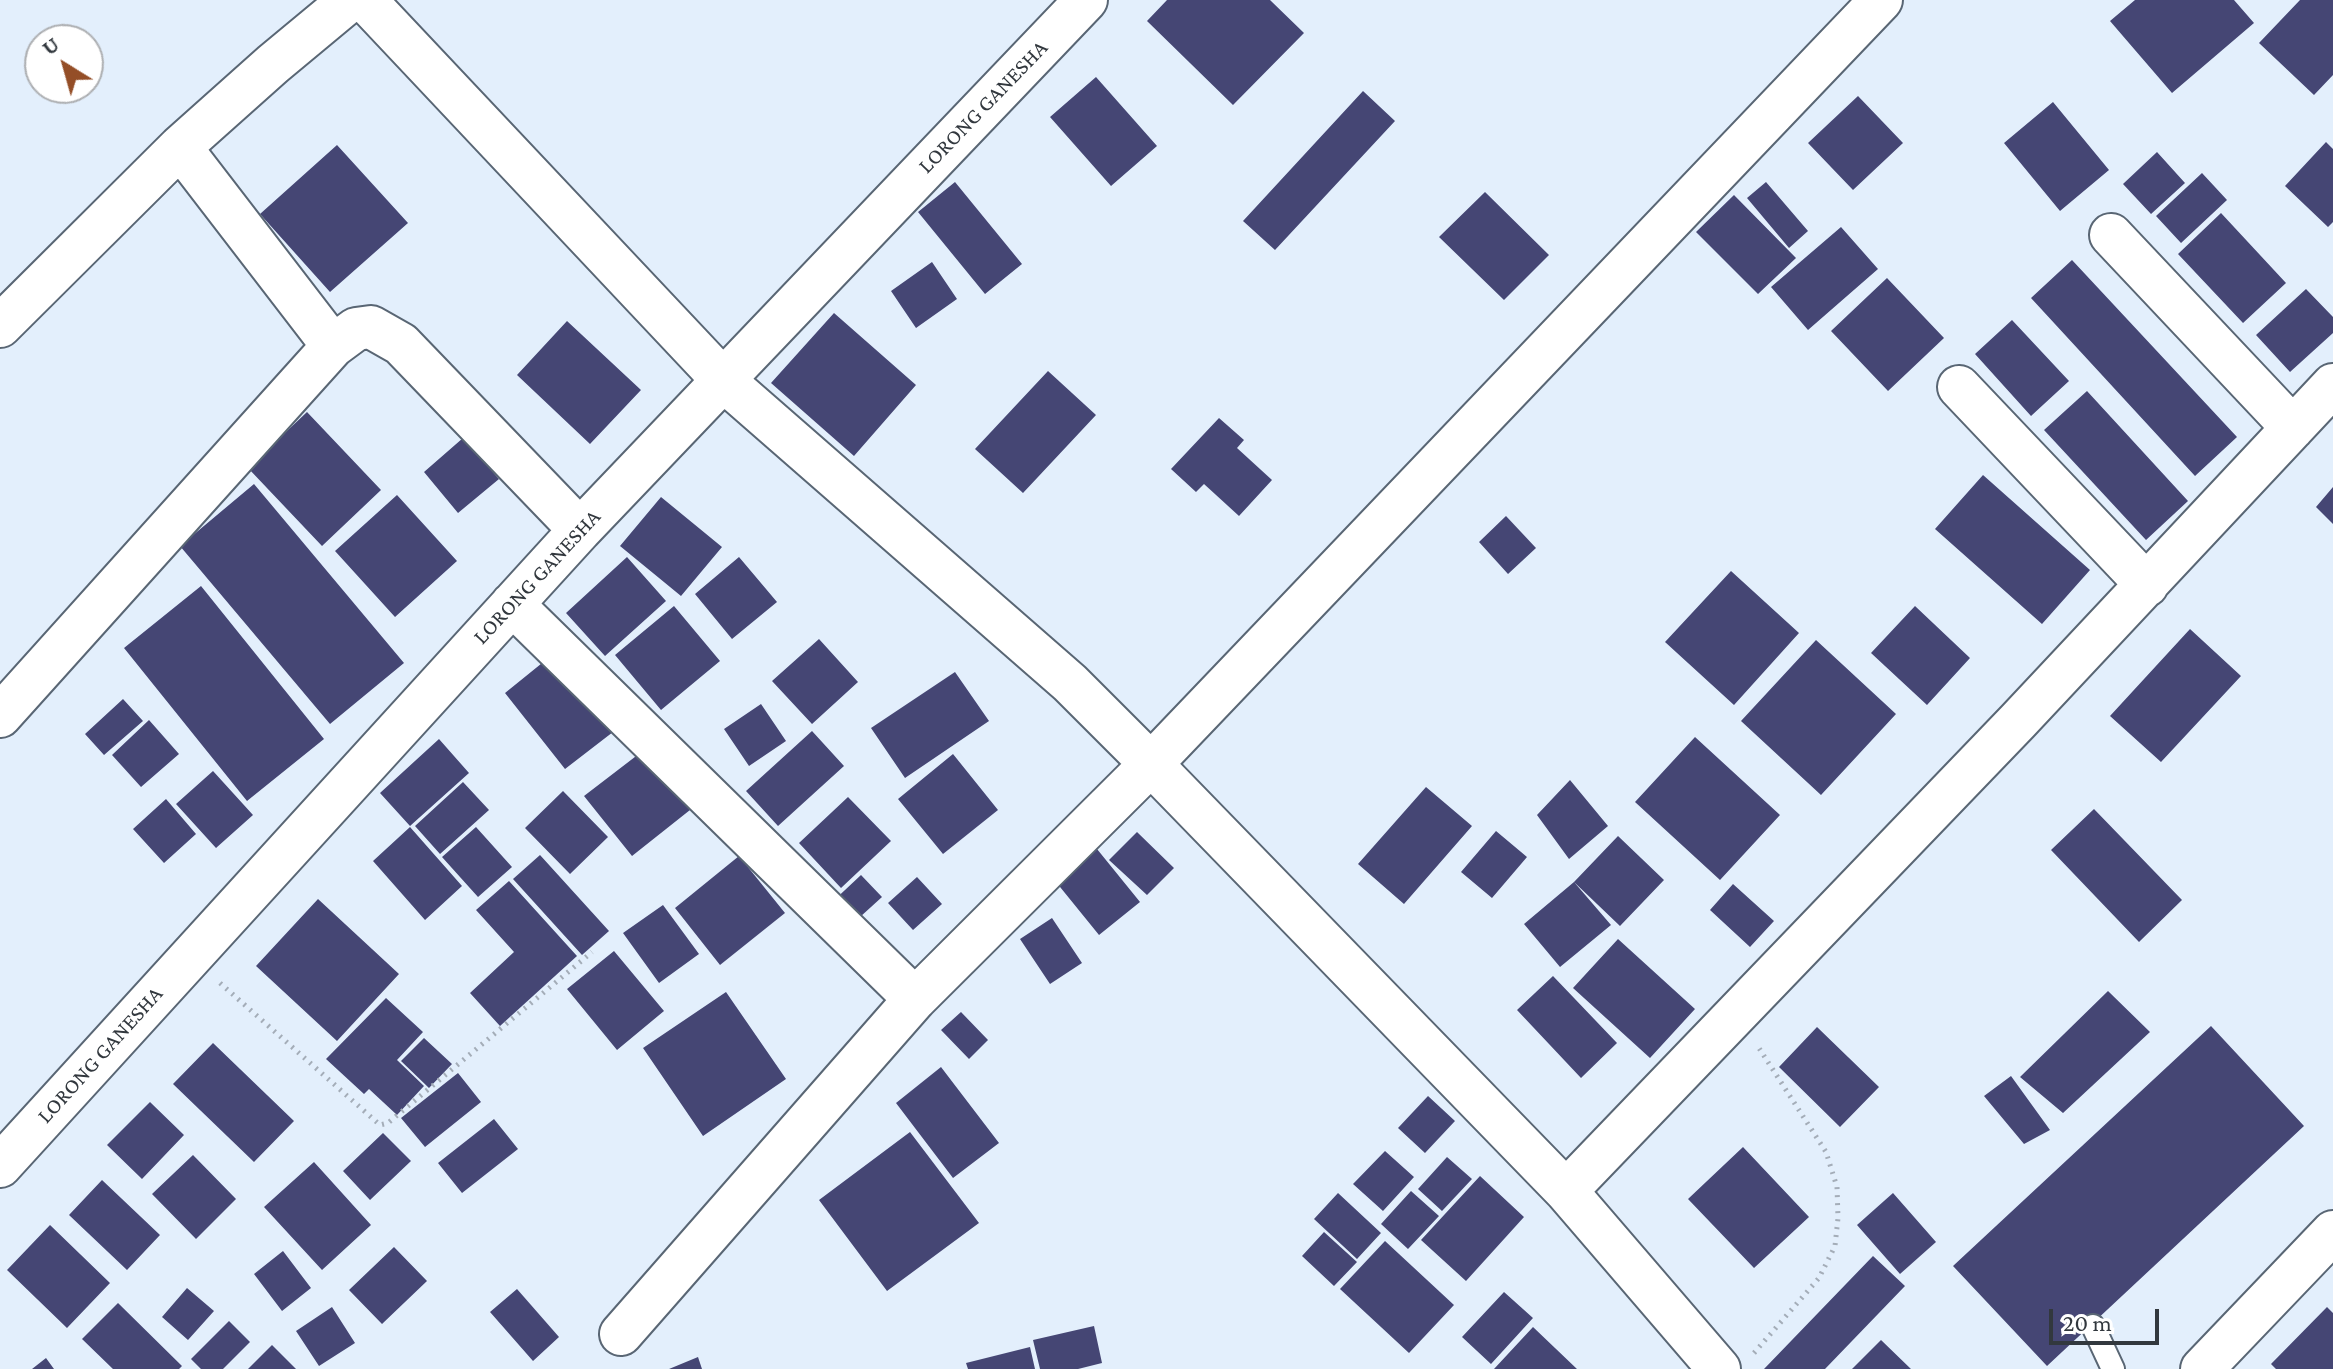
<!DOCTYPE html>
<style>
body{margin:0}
#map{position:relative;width:2333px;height:1369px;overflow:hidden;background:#e3effc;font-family:"Crimson Pro",serif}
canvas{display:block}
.north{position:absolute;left:24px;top:24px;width:80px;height:80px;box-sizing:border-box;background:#fff;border:2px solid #adafb2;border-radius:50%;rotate:323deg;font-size:22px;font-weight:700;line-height:32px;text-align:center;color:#32383e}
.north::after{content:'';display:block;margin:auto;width:28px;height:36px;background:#944e27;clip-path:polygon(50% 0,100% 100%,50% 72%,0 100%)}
.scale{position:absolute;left:2049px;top:1309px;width:110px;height:36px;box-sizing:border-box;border:4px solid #32383e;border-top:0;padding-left:10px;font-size:24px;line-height:28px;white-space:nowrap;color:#32383e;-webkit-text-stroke:6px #fff;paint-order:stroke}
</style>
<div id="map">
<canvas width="2333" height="1369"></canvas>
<div class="north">U</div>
<div class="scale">20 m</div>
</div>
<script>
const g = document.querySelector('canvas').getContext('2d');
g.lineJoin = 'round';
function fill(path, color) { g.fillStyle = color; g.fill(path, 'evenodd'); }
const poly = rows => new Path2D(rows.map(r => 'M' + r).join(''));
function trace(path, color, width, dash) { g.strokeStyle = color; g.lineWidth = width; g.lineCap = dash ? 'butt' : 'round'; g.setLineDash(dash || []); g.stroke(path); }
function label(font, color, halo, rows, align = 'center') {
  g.font = font + ' "Crimson Pro",serif'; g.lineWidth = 8; g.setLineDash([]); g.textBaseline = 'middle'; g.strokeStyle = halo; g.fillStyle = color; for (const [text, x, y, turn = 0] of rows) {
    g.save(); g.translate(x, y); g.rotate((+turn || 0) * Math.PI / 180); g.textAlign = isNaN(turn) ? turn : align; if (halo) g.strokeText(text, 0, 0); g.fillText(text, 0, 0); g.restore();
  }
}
fill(poly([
 [1167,0,1270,0,1304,33,1233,105,1147,21],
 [2135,0,2234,0,2254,23,2172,93,2110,21],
 [2300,0,2333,0,2333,75,2314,95,2259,43],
 [1096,77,1157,146,1111,186,1050,117],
 [1363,91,1395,121,1275,250,1243,221],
 [1858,96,1903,143,1853,190,1808,143],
 [2053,102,2109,170,2060,211,2004,143],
 [2326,142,2333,149,2333,222,2328,227,2285,186],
 [337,145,408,223,330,292,260,214],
 [2157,152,2185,183,2151,214,2123,184],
 [2202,173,2227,200,2181,243,2156,216],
 [955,182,1022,264,985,294,918,212],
 [1766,182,1808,231,1789,248,1747,198],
 [1485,192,1549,255,1504,300,1439,237],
 [1734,195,1796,258,1758,294,1696,232],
 [2221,213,2286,283,2243,323,2178,254],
 [1841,227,1878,269,1808,330,1771,287],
 [2072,260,2237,437,2195,476,2031,298],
 [932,262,957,299,916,328,891,291],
 [1887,278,1944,338,1888,391,1831,331],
 [2306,289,2333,317,2333,333,2290,372,2256,335],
 [834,313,916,385,854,456,771,383],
 [2012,320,2069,381,2031,416,1975,354],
 [567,321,641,390,590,444,517,375],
 [1048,371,1096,415,1023,493,975,449],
 [2087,391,2188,501,2146,540,2044,430],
 [307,412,381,490,322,546,248,468],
 [1219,418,1244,440,1237,448,1272,480,1239,516,1204,484,1196,492,1171,469],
 [463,438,499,479,458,513,424,472],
 [1983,475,2090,570,2042,624,1935,529],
 [254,484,404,663,330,724,180,546],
 [2333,487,2333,524,2316,507],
 [397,495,457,561,395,617,335,551],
 [661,497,722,547,681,596,620,546],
 [1506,516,1536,548,1508,574,1479,542],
 [627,557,666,601,605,656,566,613],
 [739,557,777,602,732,639,695,594],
 [1731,571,1799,633,1734,705,1665,642],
 [201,586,324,739,247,801,124,648],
 [674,606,720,661,661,710,615,655],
 [1915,606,1970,658,1927,705,1871,653],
 [2190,629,2241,676,2161,762,2110,716],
 [819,639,858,682,812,724,772,681],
 [1816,640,1896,714,1821,795,1741,721],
 [552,655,613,732,565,769,505,693],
 [955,672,989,721,905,778,871,728],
 [123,699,143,721,104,755,85,734],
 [761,704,786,741,749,766,724,729],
 [149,720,179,754,141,787,112,755],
 [812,731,844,766,778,826,746,791],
 [1695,737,1780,815,1720,880,1635,802],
 [439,739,469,773,410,826,380,793],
 [644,750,690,810,632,856,584,796],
 [953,754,998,810,943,854,898,799],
 [213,771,253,815,216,848,176,804],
 [1570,780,1608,826,1569,859,1537,815],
 [463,782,489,810,440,854,415,826],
 [1426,787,1472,826,1404,904,1358,864],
 [563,791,608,837,570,874,525,828],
 [848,797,891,841,841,888,799,843],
 [166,799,196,834,164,863,133,829],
 [2094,809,2182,900,2139,942,2051,850],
 [410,827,462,886,425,920,373,861],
 [476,827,512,867,478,897,442,857],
 [1496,831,1527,857,1492,898,1461,872],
 [1137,832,1174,868,1147,895,1109,860],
 [1618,836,1664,880,1620,926,1574,882],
 [1097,849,1140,902,1099,935,1056,882],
 [540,855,609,931,582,955,513,879],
 [739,856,785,913,720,965,675,908],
 [861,875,882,897,849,927,829,905],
 [917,877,942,904,913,930,888,903],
 [509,881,577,956,500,1026,470,993,514,952,476,910],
 [1574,882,1611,925,1560,967,1524,924],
 [1733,884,1774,921,1750,947,1710,910],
 [318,899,399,974,337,1041,256,966],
 [663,905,699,954,659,983,623,933],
 [1052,918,1082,963,1050,984,1020,939],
 [1618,939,1695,1009,1650,1058,1573,988],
 [614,951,664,1011,617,1050,567,989],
 [1553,976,1617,1043,1581,1078,1517,1010],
 [2108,991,2150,1032,2063,1113,2020,1077],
 [726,992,786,1079,703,1136,643,1048],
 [386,998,423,1032,397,1060,424,1086,397,1115,369,1089,364,1094,326,1059],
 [961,1012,988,1040,969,1059,941,1030],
 [2211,1026,2304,1126,2047,1366,1953,1266],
 [1817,1027,1879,1087,1840,1127,1779,1067],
 [424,1038,452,1064,429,1088,401,1061],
 [213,1043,294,1121,254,1162,173,1084],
 [941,1067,999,1143,953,1178,896,1103],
 [458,1073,481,1102,425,1147,401,1118],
 [2011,1076,2050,1130,2024,1144,1984,1096],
 [1428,1096,1455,1121,1425,1153,1398,1128],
 [150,1102,184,1135,142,1179,107,1145],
 [494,1119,518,1149,462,1193,438,1163],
 [910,1132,979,1223,887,1291,819,1200],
 [383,1133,411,1161,370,1200,343,1171],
 [1743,1147,1809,1217,1754,1268,1688,1199],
 [1385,1151,1414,1177,1383,1211,1353,1184],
 [193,1155,236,1199,196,1239,152,1194],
 [1447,1157,1472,1179,1442,1211,1418,1189],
 [314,1162,371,1225,322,1270,264,1207],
 [1480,1176,1524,1217,1466,1281,1421,1240],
 [102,1180,160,1235,127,1270,69,1215],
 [1411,1191,1439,1216,1408,1249,1381,1224],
 [1338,1193,1381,1233,1357,1259,1314,1219],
 [1893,1193,1936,1242,1900,1274,1857,1225],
 [50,1225,110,1283,67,1328,7,1270],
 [1324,1232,1357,1262,1334,1286,1302,1256],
 [1385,1241,1454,1305,1409,1353,1340,1289],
 [394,1247,427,1281,382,1324,349,1290],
 [283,1251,311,1288,282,1311,254,1274],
 [1873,1256,1905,1286,1825,1369,1764,1369],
 [187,1288,214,1311,188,1340,162,1317],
 [517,1289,559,1337,533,1361,490,1312],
 [1504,1292,1533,1318,1491,1364,1462,1337],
 [118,1303,182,1366,179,1369,113,1369,82,1339],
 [332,1307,355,1343,319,1366,296,1331],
 [2327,1307,2333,1313,2333,1369,2276,1369,2271,1364],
 [229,1321,250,1342,223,1369,201,1369,191,1359],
 [1094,1326,1102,1363,1078,1369,1040,1369,1033,1340],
 [1533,1327,1577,1369,1494,1369],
 [1881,1340,1911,1369,1852,1369],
 [272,1345,296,1369,248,1369],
 [1030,1347,1035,1369,968,1369,966,1363],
 [698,1357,702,1369,669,1369],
 [46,1358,54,1369,32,1369]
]), '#454674');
const lane = poly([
 [2093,1326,2113,1369]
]);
const street = poly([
 [365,0,722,379,1070,683,1151,764,915,999,621,1334],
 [180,147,333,346],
 [2111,235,2293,428],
 [0,326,180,147,273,64,350,0],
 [1959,387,2147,585],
 [512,604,915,999],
 [0,716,333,346,356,329,371,327,401,344,580,530],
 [0,1166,580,530,1086,0],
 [1566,1191,2018,721,2333,385],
 [1719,1369,1566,1191,1151,764,1881,0],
 [2202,1369,2333,1232]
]);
trace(lane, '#596674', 26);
trace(street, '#596674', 46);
trace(poly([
 [220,983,380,1125,388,1123,592,952],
 [1754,1353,1819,1278,1835,1246,1838,1218,1837,1187,1826,1152,1757,1045]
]), '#a4adb8', 5, [2, 6]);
trace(lane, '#fff', 22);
trace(street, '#fff', 42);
label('22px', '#32383e', '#fff', [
 ["LORONG GANESHA",983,107,-46],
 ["LORONG GANESHA",537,577,-47],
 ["LORONG GANESHA",100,1055,-48]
]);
</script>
